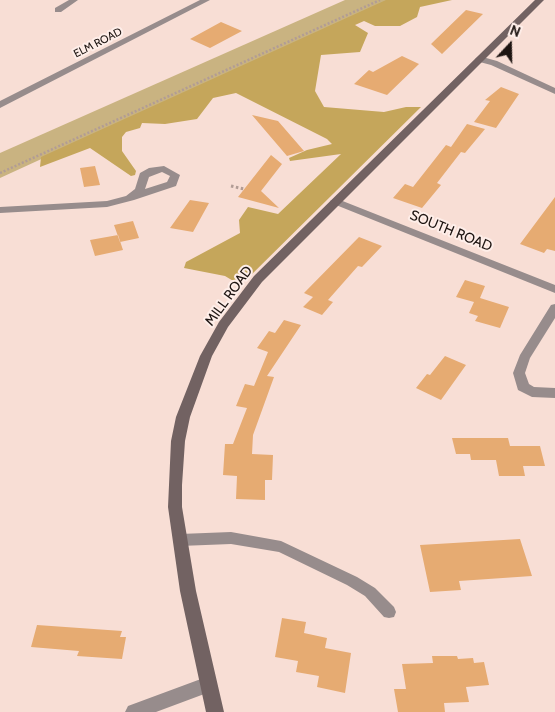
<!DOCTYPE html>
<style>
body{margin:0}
#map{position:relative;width:555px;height:712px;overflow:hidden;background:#f8ded5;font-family:Cabin,sans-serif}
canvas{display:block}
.north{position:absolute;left:485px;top:20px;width:50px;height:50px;-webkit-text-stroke:4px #feeee9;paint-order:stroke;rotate:21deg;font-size:14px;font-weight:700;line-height:20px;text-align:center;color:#1d1411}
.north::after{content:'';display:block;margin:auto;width:18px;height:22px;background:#1d1411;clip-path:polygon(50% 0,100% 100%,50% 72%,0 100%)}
</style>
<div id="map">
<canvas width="555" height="712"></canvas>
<div class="north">N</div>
</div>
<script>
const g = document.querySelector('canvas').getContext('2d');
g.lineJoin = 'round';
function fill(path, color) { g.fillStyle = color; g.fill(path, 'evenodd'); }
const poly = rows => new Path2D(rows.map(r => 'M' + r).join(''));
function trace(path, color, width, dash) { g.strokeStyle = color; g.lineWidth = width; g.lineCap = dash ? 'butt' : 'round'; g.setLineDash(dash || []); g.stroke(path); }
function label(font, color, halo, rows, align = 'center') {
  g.font = font + ' Cabin,sans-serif'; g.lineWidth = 4; g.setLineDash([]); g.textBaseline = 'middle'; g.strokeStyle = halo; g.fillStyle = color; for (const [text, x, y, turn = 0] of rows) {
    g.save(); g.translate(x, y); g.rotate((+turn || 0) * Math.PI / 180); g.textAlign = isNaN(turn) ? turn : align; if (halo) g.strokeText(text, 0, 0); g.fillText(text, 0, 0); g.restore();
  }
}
fill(poly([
 [345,0,388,0,0,178,0,153]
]), '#c9b381');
fill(poly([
 [386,0,452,0,420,7,417,17,400,26,375,26,364,21,355,25,368,33,360,52,321,55,315,91,324,107,384,112,406,107,421,107,246,280,235,282,225,276,184,268,186,262,240,233,239,220,248,207,278,214,341,154,290,161,289,158,307,150,332,144,327,139,236,93,213,98,197,119,165,124,142,123,140,128,126,132,122,137,122,151,136,171,135,175,131,176,90,148,40,167,41,157]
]), '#c5a65b');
fill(poly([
 [466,10,483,14,442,54,431,44],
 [221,22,242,31,210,48,190,39],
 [402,56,419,64,387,95,354,84,369,70,373,72],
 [501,87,519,94,496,128,474,122,490,101,485,100],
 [252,115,278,121,304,151,287,156],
 [467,124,485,129,465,153,461,152,437,183,441,185,422,208,393,198,405,184,413,187,446,145,451,147],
 [271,155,282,164,261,191,279,208,238,197],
 [95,166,100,185,84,187,80,168],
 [555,197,555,251,547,249,544,253,520,244],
 [190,200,209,203,193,232,170,228],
 [133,221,139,238,120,242,114,225],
 [118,235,123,250,95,256,90,240],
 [359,237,382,246,362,267,358,266,328,300,333,302,322,315,303,307,313,297,304,293],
 [465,280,485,286,480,298,509,307,500,328,475,321,478,316,469,313,474,302,456,297],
 [284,320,301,325,267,376,274,377,253,435,252,454,273,455,272,480,265,480,265,500,236,499,237,476,223,475,225,444,233,444,247,408,236,406,245,384,254,386,268,352,257,348,269,331,275,333],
 [445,356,466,365,441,400,416,388,427,374,430,375],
 [452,438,508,438,510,446,540,446,545,466,523,466,525,476,499,476,496,460,471,460,470,454,456,454],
 [520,539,532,576,459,581,461,590,430,592,420,545],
 [282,618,306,622,304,633,327,638,325,648,351,653,345,693,317,687,319,676,296,672,298,661,275,657],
 [37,625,122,631,120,637,126,637,122,659,77,656,79,651,31,647],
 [432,656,457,656,458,659,473,658,474,663,484,662,489,685,466,687,469,702,444,703,445,712,398,712,394,689,406,689,402,664,433,663]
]), '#e6ab72');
trace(poly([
 [0,173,380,0]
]), '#b19c95', 2.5, [2, 2]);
trace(poly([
 [231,186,244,189]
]), '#b19c95', 3, [2.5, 2.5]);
fill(poly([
 [69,0,78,0,61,12,55,12,55,8,69,0],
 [231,532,281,541,357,577,375,588,394,607,396,612,394,617,389,618,384,617,365,596,347,585,279,552,231,544,180,546,175,544,173,540,175,536,180,534,231,532]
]), '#978c8c');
fill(poly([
 [200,0,210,0,0,108,0,101,200,0],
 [479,56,497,61,555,88,555,94,491,65,476,61,475,59,479,56],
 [164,166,180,175,176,186,134,200,107,207,0,213,0,207,107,201,126,196,135,189,140,173,149,168,164,166],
 [162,172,170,176,167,182,145,189,149,177,162,172],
 [335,198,555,285,555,293,331,203,330,201,335,198],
 [555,304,555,318,530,358,525,373,529,384,534,387,555,388,555,398,532,397,518,390,513,373,520,355,551,305,555,304],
 [209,676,215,678,217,684,215,690,156,712,125,712,128,706,209,676]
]), '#978c8c');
fill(poly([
 [535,0,544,0,262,282,228,327,212,356,190,417,185,441,182,485,182,507,196,591,224,712,206,712,180,591,168,507,171,441,176,417,200,356,219,322,254,276,535,0]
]), '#726262');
label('11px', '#1d1411', '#feeee9', [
 ["ELM ROAD",98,43,-27]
]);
label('14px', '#1d1411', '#feeee9', [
 ["SOUTH ROAD",451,231,22],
 ["MILL ROAD",229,296,-54]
]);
</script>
